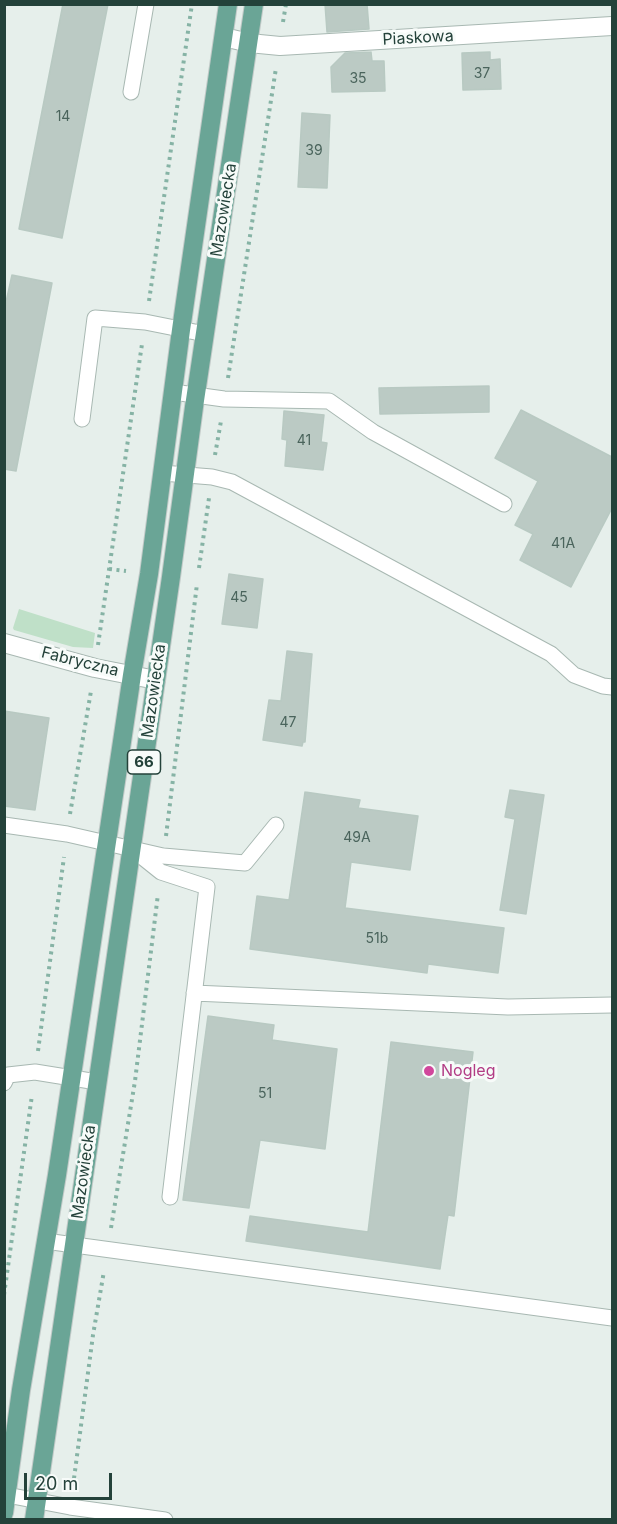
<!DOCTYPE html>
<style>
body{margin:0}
#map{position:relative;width:617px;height:1524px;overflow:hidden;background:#e6efeb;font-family:Inter,sans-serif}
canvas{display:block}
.frame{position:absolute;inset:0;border:6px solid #24423a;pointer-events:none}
.scale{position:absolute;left:24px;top:1473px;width:88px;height:27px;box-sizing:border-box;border:3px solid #24423a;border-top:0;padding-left:8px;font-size:18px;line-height:21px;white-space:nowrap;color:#24423a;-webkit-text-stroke:4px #f7fbf9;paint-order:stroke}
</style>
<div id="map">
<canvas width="617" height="1524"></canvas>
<div class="frame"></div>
<div class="scale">20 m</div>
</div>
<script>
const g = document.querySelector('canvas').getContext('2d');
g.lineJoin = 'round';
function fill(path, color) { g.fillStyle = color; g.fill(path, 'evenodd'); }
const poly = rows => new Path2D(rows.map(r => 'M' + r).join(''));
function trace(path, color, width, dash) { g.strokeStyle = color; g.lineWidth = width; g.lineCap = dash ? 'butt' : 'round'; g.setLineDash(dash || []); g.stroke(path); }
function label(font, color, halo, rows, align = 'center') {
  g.font = font + ' Inter,sans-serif'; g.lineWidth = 6; g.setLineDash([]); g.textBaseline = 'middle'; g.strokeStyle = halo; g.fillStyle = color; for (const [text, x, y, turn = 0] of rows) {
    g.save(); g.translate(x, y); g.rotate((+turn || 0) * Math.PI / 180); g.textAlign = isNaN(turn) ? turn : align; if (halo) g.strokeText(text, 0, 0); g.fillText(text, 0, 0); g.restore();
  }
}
fill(poly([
 [19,609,95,633,93,648,73,647,14,630,13,628]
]), '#bfe0c8');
const building = poly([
 [63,4,108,4,62,238,19,229,63,4],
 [325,4,367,4,369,29,327,32,325,4],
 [371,52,372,61,384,61,385,91,332,92,331,67,345,53,371,52],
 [490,52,490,60,500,59,501,89,463,90,462,53,490,52],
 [302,113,330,115,327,188,298,187,302,113],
 [12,275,52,283,16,471,4,469,4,311,12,275],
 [489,386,489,412,380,414,379,388,489,386],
 [521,410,612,457,612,508,571,587,520,560,533,534,515,525,538,481,495,458,521,410],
 [284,411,324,415,321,442,327,443,323,470,285,466,287,440,282,439,284,411],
 [229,574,263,579,257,628,222,624,229,574],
 [287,651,312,654,305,742,303,742,302,746,263,740,269,700,281,701,287,651],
 [4,711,49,718,35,810,4,806,4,711],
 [510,790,544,795,526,914,500,910,515,819,505,817,510,790],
 [305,792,360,800,358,808,418,816,410,870,351,862,345,908,504,928,498,973,428,964,427,973,250,949,257,896,289,900,305,792],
 [208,1016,274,1025,272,1040,337,1049,325,1149,260,1140,249,1208,183,1200,208,1016],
 [391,1042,473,1052,454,1216,448,1215,440,1269,246,1241,250,1216,368,1232,391,1042]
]);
fill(building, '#bbcac4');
trace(building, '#b8c9c2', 1.5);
const service = poly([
 [131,92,146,4],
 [173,392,224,399,329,401,373,432,504,504],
 [82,419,95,318,145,322,205,334],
 [162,473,212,477,232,482,551,654,574,675,603,686,612,687],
 [4,825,67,834,163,856,245,863,276,825],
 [131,848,161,872,207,887,170,1197],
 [194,993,508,1007,612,1005],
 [4,1083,8,1075,35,1072,97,1082],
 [45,1241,612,1318],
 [7,1495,70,1507,165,1520]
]);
const minor = poly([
 [224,37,249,43,280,46,612,26],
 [4,643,95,668,156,680]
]);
const primary = poly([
 [4,1513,21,1390,57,1175,132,675,149,574,181,330,228,4],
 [34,1520,171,577,194,407,254,4]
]);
trace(service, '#a8b8b2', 17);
trace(minor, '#a8b8b2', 20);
trace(primary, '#c2cac8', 20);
trace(poly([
 [283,22,286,4],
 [149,301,192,4],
 [228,378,276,68],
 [215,455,221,421],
 [199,568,209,498],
 [109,569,126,571],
 [98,645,142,344],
 [70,814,91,691],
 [166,836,197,584],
 [38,1051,64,857],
 [111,1228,135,1081,158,894],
 [4,1295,32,1095],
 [73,1486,93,1335,104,1271]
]), '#86b3a5', 4, [3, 4.5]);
trace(service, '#fff', 15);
trace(minor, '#fff', 18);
trace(primary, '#6aa596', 18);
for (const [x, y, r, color] of [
 [429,1071,6,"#d1479c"]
]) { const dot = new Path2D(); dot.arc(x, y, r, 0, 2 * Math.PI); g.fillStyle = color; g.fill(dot); trace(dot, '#f7fbf9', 2); }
label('14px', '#4a645c', null, [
 ["37",482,74],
 ["35",358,79],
 ["14",63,117],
 ["39",314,151],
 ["41",304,441],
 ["41A",563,544],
 ["45",239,598],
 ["47",288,723],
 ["49A",357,838],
 ["51b",377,939],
 ["51",265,1094]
]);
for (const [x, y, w] of [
 [144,762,33]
]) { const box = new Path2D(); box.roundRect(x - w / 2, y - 12, w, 24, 4.5); g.fillStyle = '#f7fbf9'; g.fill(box); trace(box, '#24423a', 1.5); }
label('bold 15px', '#24423a', null, [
 ["66",144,762]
]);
label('16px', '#24423a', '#f7fbf9', [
 ["Piaskowa",418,38,-3],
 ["Mazowiecka",224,210,-81],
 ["Fabryczna",80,662,14],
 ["Mazowiecka",154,691,-82],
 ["Mazowiecka",84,1172,-82]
]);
label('16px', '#b23c85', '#f7fbf9', [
 ["Nogleg",441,1071]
], 'left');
</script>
